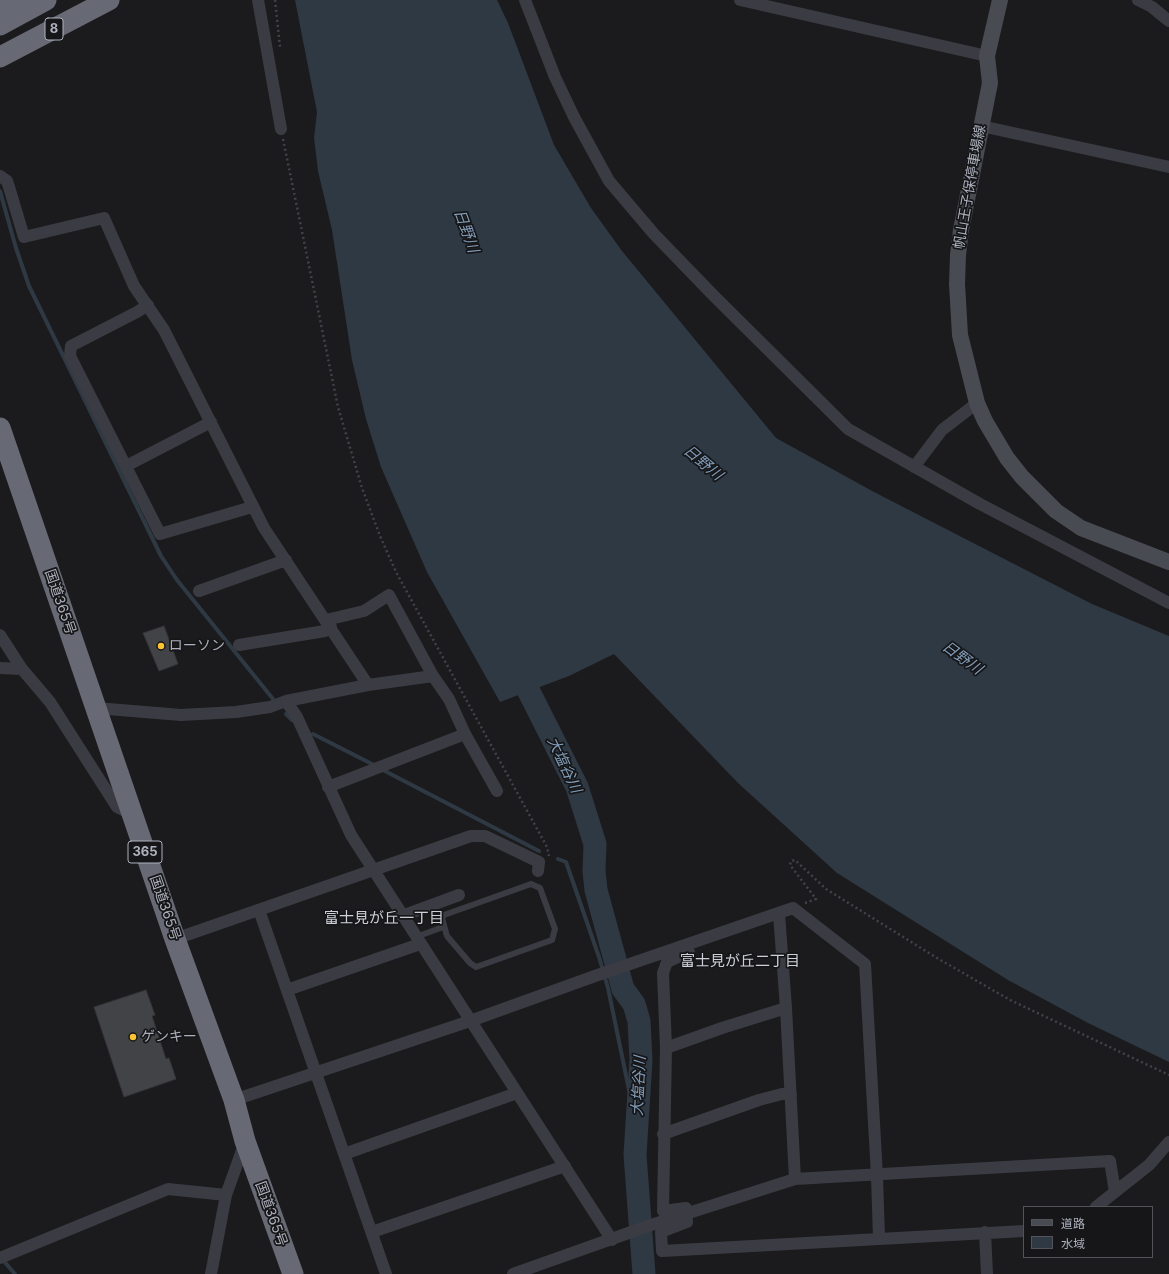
<!DOCTYPE html>
<meta charset="utf-8">
<style>
body{margin:0}
#map{position:relative;width:1169px;height:1274px;overflow:hidden;background:#1b1b1d;font-family:Inter,"Noto Sans JP",sans-serif}
canvas{display:block}
.legend{position:absolute;left:1023px;top:1206px;width:130px;height:52px;box-sizing:border-box;background:#161618;border:1px solid #52545a;margin:0;padding:5px 7px;list-style:none;font-size:12px;color:#adb1bd}
.legend li{display:flex;align-items:center;gap:8px;height:20px}
.legend b{width:20px;border:1px solid #52545a}
</style>
<div id="map">
<canvas width="1169" height="1274"></canvas>
<ul class="legend">
<li><b style="height:5px;background:#494b53"></b>道路</li>
<li><b style="height:11px;background:#2f3943"></b>水域</li>
</ul>
</div>
<script>
const g = document.querySelector('canvas').getContext('2d');
g.lineJoin = 'round';
function fill(path, color) { g.fillStyle = color; g.fill(path, 'evenodd'); }
const poly = rows => new Path2D(rows.map(r => 'M' + r).join(''));
function trace(path, color, width, dash) { g.strokeStyle = color; g.lineWidth = width; g.lineCap = dash ? 'butt' : 'round'; g.setLineDash(dash || []); g.stroke(path); }
function label(font, color, halo, rows, align = 'center') {
  g.font = font + ' Inter,"Noto Sans JP",sans-serif'; g.lineWidth = 3.5; g.setLineDash([]); g.textBaseline = 'middle'; g.strokeStyle = halo; g.fillStyle = color; for (const [text, x, y, turn = 0] of rows) {
    g.save(); g.translate(x, y); g.rotate((+turn || 0) * Math.PI / 180); g.textAlign = isNaN(turn) ? turn : align; if (halo) g.strokeText(text, 0, 0); g.fillText(text, 0, 0); g.restore();
  }
}
fill(poly([
 [295,0,497,0,508,23,554,145,591,208,622,251,776,438,874,492,1092,604,1169,636,1169,1062,1088,1023,1008,980,837,873,738,783,614,654,569,676,500,702,427,572,381,467,366,419,352,360,332,230,318,171,314,138,317,112]
]), '#2f3943');
trace(poly([
 [0,191,16,248,29,286,161,556,177,580,273,699],
 [286,714,292,720],
 [313,734,374,765],
 [383,770,539,851],
 [558,859,566,862,599,957,608,988,636,1124],
 [2,1259,15,1274]
]), '#2f3943', 4);
trace(poly([
 [515,664,577,787,595,844,594,871,596,890,623,989,634,1004,639,1021,641,1060,635,1155,644,1274]
]), '#2f3943', 23);
const building = poly([
 [164,626,178,664,159,671,143,633,164,626],
 [146,990,155,1015,152,1016,166,1059,169,1058,176,1079,124,1097,94,1007,146,990]
]);
fill(building, '#424347');
trace(building, '#353439', 1);
trace(poly([
 [275,0,280,47],
 [283,139,338,407,362,488,380,536,396,572,547,847,549,856],
 [805,903,816,899,790,865,791,861,795,860,826,889,937,958,1010,1000,1169,1075]
]), '#41434a', 2.5, [2, 3]);
trace(poly([
 [531,884,540,888,555,929,552,940,476,967,470,963,447,936,442,918,444,915,531,884],
 [416,937,443,927]
]), '#3b3c43', 6);
trace(poly([
 [258,0,281,129],
 [525,0,555,77,574,117,609,181,654,234,713,295,848,429,980,504,1169,603],
 [740,0,987,56],
 [1138,0,1152,7,1169,21],
 [981,126,1169,167],
 [0,176,7,181,9,187,24,237,104,218,134,286,164,330,264,528,368,685],
 [148,305,137,312,71,346,70,356,160,534,252,507],
 [126,466,211,422],
 [914,467,942,430,977,403],
 [199,591,286,560],
 [326,620,364,611,389,595,433,676,449,699,465,734,497,791],
 [0,635,22,669,50,702,117,807,132,814],
 [239,645,325,631,331,627],
 [0,668,22,669],
 [286,701,297,717,351,835,612,1240],
 [96,708,181,715,236,712,270,707,286,701,368,685,433,676],
 [328,787,465,734],
 [259,910,386,1274],
 [779,914,786,1008,795,1179],
 [402,916,459,895],
 [175,939,471,836,485,836,539,862,538,871],
 [689,952,667,962,663,973,666,1048,663,1211,686,1208,687,1222,661,1232,662,1251,1024,1231],
 [287,990,420,944],
 [666,1048,722,1028,786,1008],
 [234,1100,470,1021,595,976,793,908,865,964,877,1176,879,1238],
 [663,1134,759,1100,782,1094,791,1094],
 [344,1154,517,1093],
 [1096,1207,1149,1165,1169,1142],
 [372,1232,565,1166],
 [985,1232,987,1274],
 [0,1258,168,1189,226,1195],
 [211,1274,226,1195,245,1142],
 [513,1274,651,1225,795,1179,1110,1161,1115,1192]
]), '#3b3c43', 12);
trace(poly([
 [1000,0,987,56,990,83,961,230,958,255,957,284,960,335,977,403,985,421,1007,458,1022,477,1056,511,1081,528,1169,562]
]), '#494b53', 16);
trace(poly([
 [0,7,13,0],
 [0,25,46,0],
 [0,57,109,0],
 [0,428,175,939,234,1100,245,1141,293,1274]
]), '#676a74', 21);
for (const [x, y, r, color] of [
 [161,646,4,"#fec332"],
 [133,1037,4,"#fec332"]
]) { const dot = new Path2D(); dot.arc(x, y, r, 0, 2 * Math.PI); g.fillStyle = color; g.fill(dot); trace(dot, '#161618', 1.5); }
for (const [x, y, w] of [
 [54,29,18],
 [145,852,34]
]) { const box = new Path2D(); box.roundRect(x - w / 2, y - 11, w, 22, 3); g.fillStyle = '#161618'; g.fill(box); trace(box, '#adb1bd', 1); }
label('bold 13px', '#adb1bd', null, [
 ["8",54,29],
 ["365",145,852]
]);
label('14px', '#adb1bd', '#161618', [
 ["帆山王子保停車場線",970,187,-80],
 ["国道365号",60,602,71],
 ["国道365号",165,908,71],
 ["国道365号",271,1214,70]
]);
label('14px', '#adb1bd', '#161618', [
 ["ローソン",169,646],
 ["ゲンキー",141,1037]
], 'left');
label('italic 15px', '#829dba', '#161618', [
 ["日野川",466,231,70],
 ["日野川",703,463,40],
 ["日野川",962,658,36],
 ["大塩谷川",564,765,65],
 ["大塩谷川",639,1086,-87]
]);
label('15px', '#ced0d9', '#161618', [
 ["富士見が丘一丁目",384,918],
 ["富士見が丘二丁目",740,961]
]);
</script>
